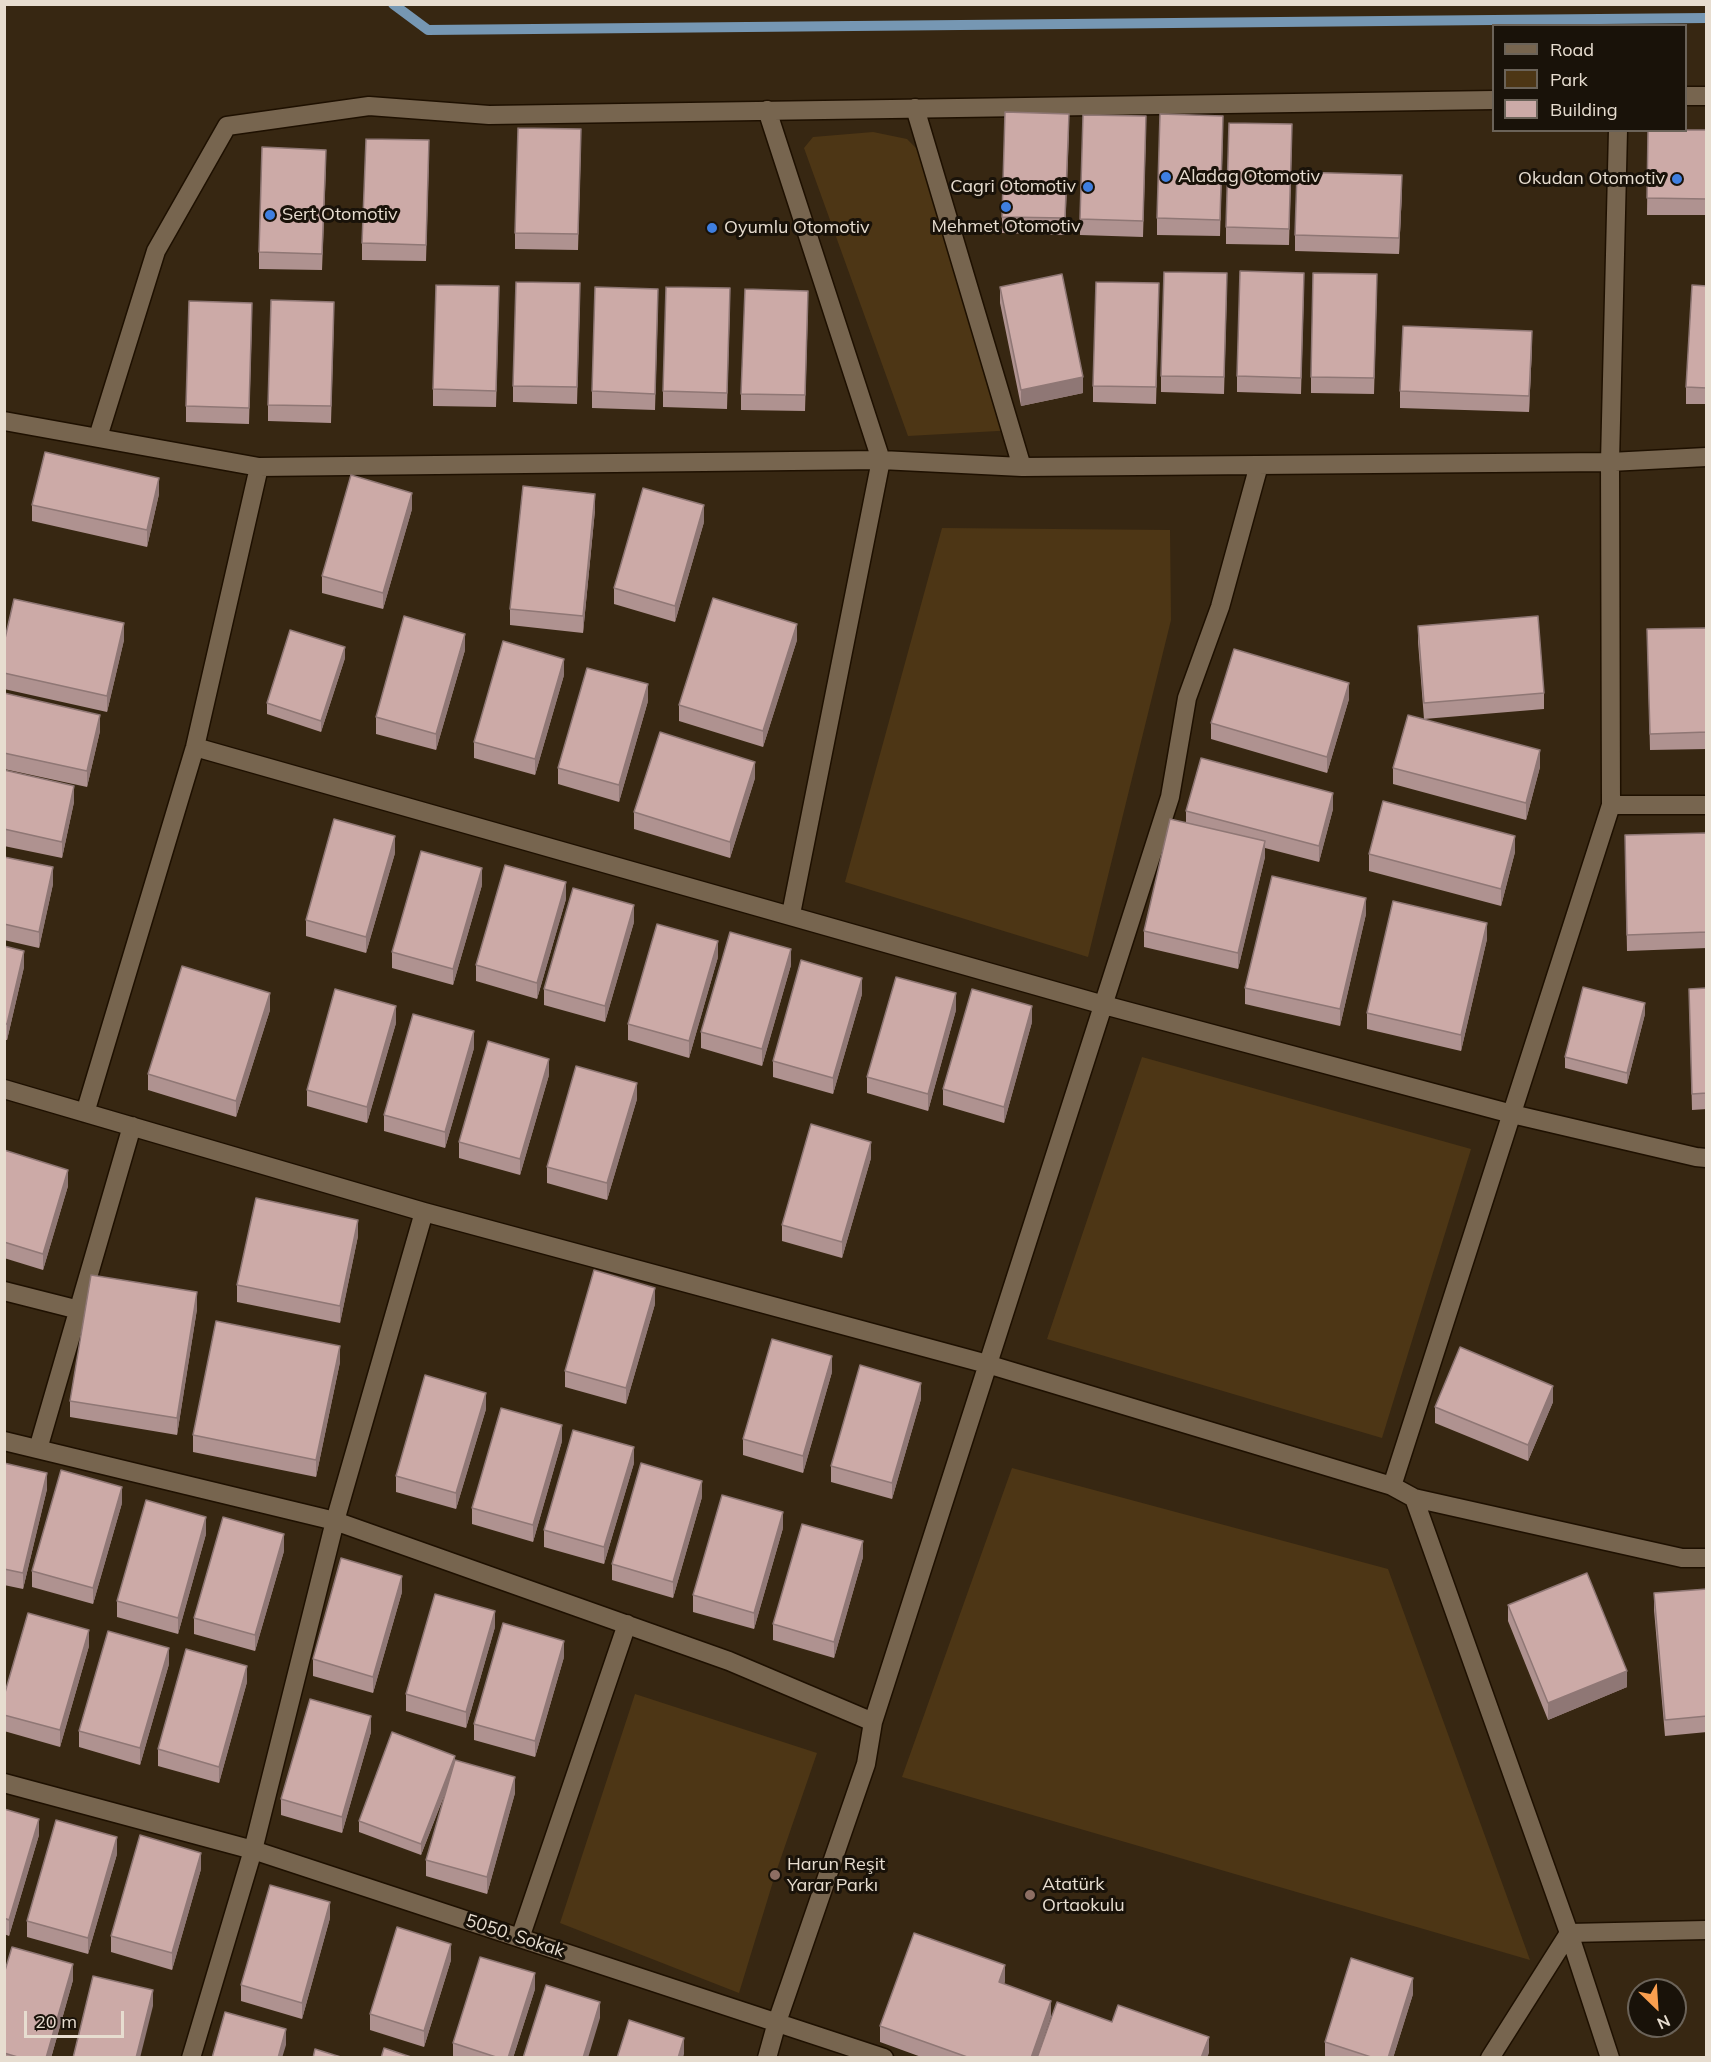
<!DOCTYPE html>
<meta charset="utf-8">
<style>
body{margin:0}
#map{position:relative;width:1711px;height:2062px;overflow:hidden;background:#372712;font-family:Mulish,sans-serif}
canvas{display:block}
.frame{position:absolute;inset:0;border:6px solid #e7ddd0;pointer-events:none}
.legend{position:absolute;left:1492px;top:24px;width:195px;height:108px;box-sizing:border-box;background:#191209;border:2px solid #6b6359;margin:0;padding:8px 10px;list-style:none;font-size:18px;color:#e7ddd0}
.legend li{display:flex;align-items:center;gap:12px;height:30px}
.legend b{width:30px;border:2px solid #6b6359}
.north{position:absolute;left:1627px;top:1978px;width:60px;height:60px;box-sizing:border-box;background:#191209;border:2px solid #6b6359;border-radius:50%;rotate:155deg;font-size:16px;font-weight:700;line-height:24px;text-align:center;color:#e7ddd0}
.north::after{content:'';display:block;margin:auto;width:21px;height:27px;background:#fa9f4f;clip-path:polygon(50% 0,100% 100%,50% 72%,0 100%)}
.scale{position:absolute;left:24px;top:2011px;width:100px;height:27px;box-sizing:border-box;border:3px solid #e7ddd0;border-top:0;padding-left:8px;font-size:18px;line-height:21px;white-space:nowrap;color:#e7ddd0;-webkit-text-stroke:4px #191209;paint-order:stroke}
</style>
<div id="map">
<canvas width="1711" height="2062"></canvas>
<div class="frame"></div>
<ul class="legend">
<li><b style="height:8px;background:#77654f"></b>Road</li>
<li><b style="height:16px;background:#4d3615"></b>Park</li>
<li><b style="height:16px;background:#ccaaa7"></b>Building</li>
</ul>
<div class="north">N</div>
<div class="scale">20 m</div>
</div>
<script>
const g = document.querySelector('canvas').getContext('2d');
g.lineJoin = 'round';
function fill(path, color) { g.fillStyle = color; g.fill(path, 'evenodd'); }
const poly = rows => new Path2D(rows.map(r => 'M' + r).join(''));
function trace(path, color, width, dash) { g.strokeStyle = color; g.lineWidth = width; g.lineCap = dash ? 'butt' : 'round'; g.setLineDash(dash || []); g.stroke(path); }
function label(font, color, halo, rows, align = 'center') {
  g.font = font + ' Mulish,sans-serif'; g.lineWidth = 6; g.setLineDash([]); g.textBaseline = 'middle'; g.strokeStyle = halo; g.fillStyle = color; for (const [text, x, y, turn = 0] of rows) {
    g.save(); g.translate(x, y); g.rotate((+turn || 0) * Math.PI / 180); g.textAlign = isNaN(turn) ? turn : align; if (halo) g.strokeText(text, 0, 0); g.fillText(text, 0, 0); g.restore();
  }
}
fill(poly([
 [873,132,907,139,921,153,1016,430,908,436,804,148,813,137],
 [942,528,1170,530,1171,620,1088,957,845,882],
 [1142,1057,1471,1149,1382,1438,1047,1339],
 [1012,1468,1388,1569,1530,1960,902,1777],
 [635,1694,817,1753,775,1875,739,1993,560,1923]
]), '#4d3615');
trace(poly([
 [393,4,428,30,1706,18]
]), '#7697b3', 10);
const minor = poly([
 [1686,96,1706,96],
 [915,108,1022,467],
 [767,110,881,460,791,914],
 [4,421,259,467,881,460,1022,467,1610,462,1706,457],
 [98,437,156,251,227,126,369,106,489,115,1494,100],
 [195,747,1104,1005,1512,1114,1696,1157,1706,1158],
 [1611,805,1706,805],
 [4,1089,424,1212,987,1364,1392,1486,1414,1498,1682,1558,1706,1558],
 [85,1113,195,747,259,467],
 [4,1291,79,1310],
 [4,1441,335,1521,729,1661,873,1722],
 [38,1449,132,1126],
 [1392,1486,1611,805,1610,462,1618,130],
 [1414,1498,1569,1933,1610,2058],
 [4,1783,253,1850,884,2058],
 [520,1938,627,1624],
 [191,2058,253,1850,335,1521,424,1212],
 [767,2058,777,2022,866,1764,873,1722,1170,797,1187,698,1220,607,1259,465],
 [1490,2058,1569,1933,1706,1930]
]);
trace(minor, '#1e1000', 21);
trace(minor, '#77654f', 18);
fill(poly([
 [1069,130,1065,235,1002,233,1002,217],
 [1648,130,1707,130,1707,215,1647,215],
 [1223,132,1220,236,1157,235,1157,218],
 [1146,133,1143,237,1080,235,1080,219],
 [1292,141,1289,245,1226,244,1226,227],
 [581,146,578,250,515,249,515,233],
 [429,157,426,261,362,260,362,243],
 [326,166,322,270,259,269,259,252],
 [1402,191,1399,254,1295,251,1295,235],
 [1707,286,1707,404,1686,404,1686,387],
 [1000,287,1083,393,1021,406,1000,303],
 [1227,289,1224,394,1161,392,1161,376],
 [1304,289,1301,394,1237,392,1237,376],
 [1377,290,1374,394,1311,393,1311,377],
 [580,299,577,404,513,402,513,386],
 [1159,299,1156,404,1093,402,1093,386],
 [499,302,496,407,433,406,433,389],
 [730,304,727,409,663,407,663,391],
 [658,305,655,410,592,408,592,391],
 [808,307,805,411,741,410,741,394],
 [334,318,331,423,268,421,268,405],
 [252,320,249,424,186,422,186,406],
 [1532,347,1529,412,1400,408,1400,391],
 [159,494,147,547,32,521,32,505],
 [412,509,383,609,322,593,322,576],
 [595,510,583,633,510,625,510,609],
 [704,522,675,622,614,604,614,588],
 [1418,626,1544,693,1544,709,1424,719,1418,642],
 [1707,628,1707,749,1650,750,1647,629],
 [124,640,107,712,4,689,4,643],
 [797,640,763,747,679,721,679,705],
 [465,650,436,750,376,734,376,717],
 [345,658,321,732,267,714,267,703],
 [564,675,535,775,474,758,474,742],
 [4,693,100,731,87,787,4,769],
 [1349,699,1327,773,1211,739,1211,723],
 [648,701,619,802,558,784,558,768],
 [1540,767,1526,820,1393,784,1393,768],
 [4,770,74,802,62,858,4,846],
 [755,778,730,858,634,829,634,812],
 [1333,809,1319,862,1265,848,1265,857,1238,969,1144,947,1144,931,1186,823,1186,811],
 [1707,833,1707,948,1627,951,1625,852],
 [1515,852,1501,906,1369,871,1369,854],
 [395,853,366,953,306,936,306,920],
 [4,857,53,884,39,948,4,940],
 [482,885,453,985,392,968,392,952],
 [566,899,537,999,476,981,476,965],
 [1366,914,1340,1026,1245,1004,1245,988],
 [634,922,605,1022,544,1005,544,989],
 [1487,939,1461,1051,1367,1029,1367,1013],
 [4,946,24,967,7,1040,4,1040],
 [718,957,689,1058,628,1040,628,1024],
 [791,965,762,1066,701,1048,701,1032],
 [1707,988,1707,1109,1692,1110,1689,989],
 [862,994,833,1094,773,1077,773,1061],
 [270,1010,236,1117,148,1090,148,1074],
 [956,1010,928,1111,867,1093,867,1077],
 [1645,1014,1627,1084,1565,1068,1565,1057],
 [1032,1022,1004,1123,943,1105,943,1089],
 [396,1023,367,1123,307,1106,307,1090],
 [474,1048,445,1148,384,1131,384,1115],
 [549,1075,520,1175,459,1158,459,1142],
 [637,1099,607,1200,547,1183,547,1167],
 [4,1150,68,1186,43,1270,4,1258],
 [871,1158,842,1258,782,1241,782,1225],
 [358,1236,340,1323,237,1302,237,1285],
 [655,1304,626,1404,565,1387,565,1371],
 [197,1309,177,1435,70,1417,70,1401],
 [340,1362,316,1477,193,1452,193,1435],
 [832,1372,803,1473,743,1455,743,1439],
 [921,1399,892,1499,831,1482,831,1466],
 [1553,1402,1528,1461,1435,1423,1435,1407],
 [486,1409,456,1509,396,1492,396,1476],
 [562,1441,533,1542,472,1524,472,1508],
 [4,1463,47,1489,23,1589,4,1585],
 [634,1463,604,1564,544,1547,544,1530],
 [702,1497,673,1598,612,1580,612,1564],
 [122,1503,93,1604,32,1587,32,1571],
 [783,1528,754,1629,693,1612,693,1595],
 [206,1534,178,1634,117,1617,117,1601],
 [284,1551,255,1651,194,1634,194,1618],
 [863,1557,834,1658,773,1640,773,1624],
 [1707,1589,1707,1732,1665,1736,1654,1610,1654,1593],
 [402,1592,373,1693,313,1676,313,1659],
 [1508,1605,1627,1687,1548,1720,1508,1621],
 [495,1627,466,1728,406,1711,406,1694],
 [89,1646,60,1747,4,1731,4,1696],
 [564,1657,535,1757,474,1740,474,1724],
 [169,1664,140,1765,79,1747,79,1731],
 [247,1682,219,1783,158,1766,158,1749],
 [371,1732,342,1833,281,1815,281,1799],
 [455,1760,515,1793,487,1894,426,1876,426,1860,446,1791,421,1855,359,1832,359,1821],
 [4,1809,39,1835,9,1936,4,1934],
 [117,1854,88,1954,27,1937,27,1921],
 [201,1869,172,1970,111,1952,111,1936],
 [330,1918,302,2019,241,2001,241,1985],
 [451,1960,424,2047,370,2030,370,2014],
 [4,1974,73,1980,51,2058,4,2058],
 [1005,1981,1004,1984,1037,2058,924,2058,880,2042,880,2026],
 [535,1989,513,2058,453,2058,453,2043],
 [1413,1994,1393,2058,1325,2058,1325,2042]
]), '#af9290');
fill(poly([
 [1402,175,1402,191,1399,254,1399,238],
 [1532,331,1532,347,1529,412,1529,396],
 [1083,377,1083,393,1021,406,1021,390],
 [159,478,159,494,147,547,147,530],
 [412,493,412,509,383,609,383,593],
 [595,494,595,510,583,633,583,616],
 [704,505,704,522,675,622,675,606],
 [124,623,124,640,107,712,107,696],
 [797,624,797,640,763,747,763,731],
 [465,634,465,650,436,750,436,734],
 [345,647,345,658,321,732,321,721],
 [564,659,564,675,535,775,535,759],
 [1349,683,1349,699,1327,773,1327,757],
 [648,684,648,701,619,802,619,785],
 [100,715,100,731,87,787,87,771],
 [1540,750,1540,767,1526,820,1526,803],
 [755,762,755,778,730,858,730,842],
 [74,786,74,802,62,858,62,842],
 [1333,793,1333,809,1319,862,1319,846],
 [395,836,395,853,366,953,366,937],
 [1515,836,1515,852,1501,906,1501,889],
 [1265,841,1265,857,1238,969,1238,953],
 [53,867,53,884,39,948,39,932],
 [482,868,482,885,453,985,453,969],
 [566,882,566,899,537,999,537,983],
 [1366,898,1366,914,1340,1026,1340,1009],
 [634,905,634,922,605,1022,605,1006],
 [1487,923,1487,939,1461,1051,1461,1035],
 [718,941,718,957,689,1058,689,1041],
 [791,949,791,965,762,1066,762,1049],
 [24,951,24,967,7,1040,7,1024],
 [862,978,862,994,833,1094,833,1078],
 [270,993,270,1010,236,1117,236,1101],
 [956,993,956,1010,928,1111,928,1094],
 [1645,1003,1645,1014,1627,1084,1627,1073],
 [396,1006,396,1023,367,1123,367,1107],
 [1032,1006,1032,1022,1004,1123,1004,1107],
 [474,1031,474,1048,445,1148,445,1132],
 [549,1059,549,1075,520,1175,520,1159],
 [637,1083,637,1099,607,1200,607,1183],
 [871,1142,871,1158,842,1258,842,1242],
 [68,1170,68,1186,43,1270,43,1254],
 [358,1220,358,1236,340,1323,340,1306],
 [655,1288,655,1304,626,1404,626,1388],
 [197,1292,197,1309,177,1435,177,1418],
 [340,1346,340,1362,316,1477,316,1460],
 [832,1356,832,1372,803,1473,803,1456],
 [921,1383,921,1399,892,1499,892,1483],
 [1553,1386,1553,1402,1528,1461,1528,1445],
 [486,1393,486,1409,456,1509,456,1493],
 [562,1425,562,1441,533,1542,533,1525],
 [634,1447,634,1463,604,1564,604,1547],
 [47,1473,47,1489,23,1589,23,1573],
 [702,1481,702,1497,673,1598,673,1582],
 [122,1487,122,1503,93,1604,93,1588],
 [783,1512,783,1528,754,1629,754,1613],
 [206,1517,206,1534,178,1634,178,1618],
 [284,1534,284,1551,255,1651,255,1635],
 [863,1541,863,1557,834,1658,834,1642],
 [402,1576,402,1592,373,1693,373,1677],
 [495,1611,495,1627,466,1728,466,1712],
 [89,1630,89,1646,60,1747,60,1730],
 [564,1641,564,1657,535,1757,535,1741],
 [169,1648,169,1664,140,1765,140,1748],
 [247,1666,247,1682,219,1783,219,1767],
 [1627,1671,1627,1687,1548,1720,1548,1703],
 [371,1716,371,1732,342,1833,342,1817],
 [455,1756,455,1767,421,1855,421,1844],
 [515,1777,515,1793,487,1894,487,1877],
 [39,1819,39,1835,9,1936,9,1920],
 [117,1837,117,1854,88,1954,88,1938],
 [201,1853,201,1869,172,1970,172,1953],
 [330,1902,330,1918,302,2019,302,2003],
 [451,1944,451,1960,424,2047,424,2031],
 [73,1964,73,1980,51,2058,46,2058],
 [1005,1965,1005,1981,999,1999,999,1982],
 [535,1973,535,1989,513,2058,508,2058],
 [1413,1978,1413,1994,1393,2058,1388,2058],
 [153,1990,153,2006,140,2058,136,2058],
 [1051,2001,1051,2017,1037,2058,1031,2058],
 [600,2002,600,2018,588,2058,583,2058],
 [286,2029,286,2045,282,2058,278,2058],
 [1209,2037,1209,2053,1207,2058,1201,2058],
 [684,2038,684,2054,683,2058,678,2058]
]), '#8f7775');
const building = poly([
 [1005,112,1069,114,1065,218,1002,217,1005,112],
 [1160,114,1223,116,1220,220,1157,218,1160,114],
 [1083,115,1146,116,1143,221,1080,219,1083,115],
 [1229,123,1292,124,1289,229,1226,227,1229,123],
 [518,128,581,129,578,234,515,233,518,128],
 [1648,130,1707,130,1707,199,1647,198,1648,130],
 [366,139,429,140,426,245,362,243,366,139],
 [262,147,326,150,322,254,259,252,262,147],
 [1297,172,1402,175,1399,238,1295,235,1297,172],
 [1240,271,1304,273,1301,378,1237,376,1240,271],
 [1164,272,1227,273,1224,377,1161,376,1164,272],
 [1313,273,1377,274,1374,378,1311,377,1313,273],
 [1062,274,1083,377,1021,390,1000,287,1062,274],
 [516,282,580,283,577,387,513,386,516,282],
 [1096,282,1159,283,1156,387,1093,386,1096,282],
 [436,285,499,286,496,391,433,389,436,285],
 [1692,285,1707,286,1707,388,1686,387,1692,285],
 [595,287,658,289,655,394,592,391,595,287],
 [666,287,730,288,727,393,663,391,666,287],
 [745,289,808,291,805,395,741,394,745,289],
 [271,300,334,302,331,406,268,405,271,300],
 [189,301,252,303,249,408,186,406,189,301],
 [1403,326,1532,331,1529,396,1400,391,1403,326],
 [45,452,159,478,147,530,32,505,45,452],
 [351,475,412,493,383,593,322,576,351,475],
 [523,486,595,494,583,616,510,609,523,486],
 [643,488,704,505,675,606,614,588,643,488],
 [713,598,797,624,763,731,679,705,713,598],
 [14,599,124,623,107,696,4,673,4,643,14,599],
 [404,616,465,634,436,734,376,717,404,616],
 [1538,616,1544,693,1424,703,1418,626,1538,616],
 [1707,628,1707,732,1650,734,1647,629,1707,628],
 [290,630,345,647,321,721,267,703,290,630],
 [503,641,564,659,535,759,474,742,503,641],
 [1234,649,1349,683,1327,757,1211,723,1234,649],
 [587,668,648,684,619,785,558,768,587,668],
 [4,693,100,715,87,771,4,753,4,693],
 [1408,715,1540,750,1526,803,1393,768,1408,715],
 [660,732,755,762,730,842,634,812,660,732],
 [1201,758,1333,793,1319,846,1186,811,1201,758],
 [4,770,74,786,62,842,4,829,4,770],
 [1383,801,1515,836,1501,889,1369,854,1383,801],
 [334,819,395,836,366,937,306,920,334,819],
 [1170,819,1265,841,1238,953,1144,931,1170,819],
 [1707,833,1707,932,1627,935,1625,835,1707,833],
 [421,851,482,868,453,969,392,952,421,851],
 [4,857,53,867,39,932,4,924,4,857],
 [505,865,566,882,537,983,476,965,505,865],
 [1272,876,1366,898,1340,1009,1245,988,1272,876],
 [573,888,634,905,605,1006,544,989,573,888],
 [1393,901,1487,923,1461,1035,1367,1013,1393,901],
 [657,924,718,941,689,1041,628,1024,657,924],
 [730,932,791,949,762,1049,701,1032,730,932],
 [4,946,24,951,7,1024,4,1024,4,946],
 [801,960,862,978,833,1078,773,1061,801,960],
 [182,966,270,993,236,1101,148,1074,182,966],
 [896,977,956,993,928,1094,867,1077,896,977],
 [1583,987,1645,1003,1627,1073,1565,1057,1583,987],
 [1707,988,1707,1093,1692,1094,1689,989,1707,988],
 [335,989,396,1006,367,1107,307,1090,335,989],
 [972,989,1032,1006,1004,1107,943,1089,972,989],
 [413,1014,474,1031,445,1132,384,1115,413,1014],
 [488,1041,549,1059,520,1159,459,1142,488,1041],
 [576,1066,637,1083,607,1183,547,1167,576,1066],
 [811,1124,871,1142,842,1242,782,1225,811,1124],
 [4,1150,68,1170,43,1254,4,1242,4,1150],
 [256,1198,358,1220,340,1306,237,1285,256,1198],
 [594,1270,655,1288,626,1388,565,1371,594,1270],
 [91,1275,197,1292,177,1418,70,1401,91,1275],
 [216,1321,340,1346,316,1460,193,1435,216,1321],
 [772,1339,832,1356,803,1456,743,1439,772,1339],
 [1460,1347,1553,1386,1528,1445,1435,1407,1460,1347],
 [860,1365,921,1383,892,1483,831,1466,860,1365],
 [425,1375,486,1393,456,1493,396,1476,425,1375],
 [501,1408,562,1425,533,1525,472,1508,501,1408],
 [573,1430,634,1447,604,1547,544,1530,573,1430],
 [4,1463,47,1473,23,1573,4,1569,4,1463],
 [641,1463,702,1481,673,1582,612,1564,641,1463],
 [61,1470,122,1487,93,1588,32,1571,61,1470],
 [722,1495,783,1512,754,1613,693,1595,722,1495],
 [146,1500,206,1517,178,1618,117,1601,146,1500],
 [223,1517,284,1534,255,1635,194,1618,223,1517],
 [802,1524,863,1541,834,1642,773,1624,802,1524],
 [341,1558,402,1576,373,1677,313,1659,341,1558],
 [1587,1573,1627,1671,1548,1703,1508,1605,1587,1573],
 [1707,1589,1707,1716,1665,1720,1654,1593,1707,1589],
 [435,1594,495,1611,466,1712,406,1694,435,1594],
 [28,1613,89,1630,60,1730,4,1715,4,1696,28,1613],
 [503,1623,564,1641,535,1741,474,1724,503,1623],
 [108,1631,169,1648,140,1748,79,1731,108,1631],
 [186,1649,247,1666,219,1767,158,1749,186,1649],
 [310,1699,371,1716,342,1817,281,1799,310,1699],
 [392,1732,455,1756,421,1844,359,1821,392,1732],
 [455,1760,515,1777,487,1877,426,1860,455,1760],
 [4,1809,39,1819,9,1920,4,1918,4,1809],
 [56,1820,117,1837,88,1938,27,1921,56,1820],
 [140,1835,201,1853,172,1953,111,1936,140,1835],
 [270,1885,330,1902,302,2003,241,1985,270,1885],
 [397,1927,451,1944,424,2031,370,2014,397,1927],
 [914,1933,1005,1965,999,1982,1051,2001,1031,2058,970,2058,880,2026,914,1933],
 [12,1947,73,1964,46,2058,21,2058,4,2053,4,1974,12,1947],
 [480,1957,535,1973,508,2058,499,2058,453,2043,480,1957],
 [1351,1958,1413,1978,1388,2058,1374,2058,1325,2042,1351,1958],
 [93,1976,153,1990,136,2058,73,2058,93,1976],
 [546,1985,600,2002,583,2058,523,2058,546,1985],
 [1057,2002,1112,2022,1118,2005,1209,2037,1201,2058,1037,2058,1057,2002],
 [225,2012,286,2029,278,2058,212,2058,225,2012],
 [629,2020,684,2038,678,2058,617,2058,629,2020],
 [384,2048,414,2058,381,2058,384,2048],
 [315,2049,344,2058,313,2058,315,2049]
]);
fill(building, '#ccaaa7');
trace(building, '#8f7775', 1.5);
for (const [x, y, r, color] of [
 [1166,177,6,"#3f7fe0"],
 [1677,179,6,"#3f7fe0"],
 [1088,187,6,"#3f7fe0"],
 [1006,207,6,"#3f7fe0"],
 [270,215,6,"#3f7fe0"],
 [712,228,6,"#3f7fe0"],
 [775,1875,6,"#8d6e63"],
 [1030,1895,6,"#8d6e63"]
]) { const dot = new Path2D(); dot.arc(x, y, r, 0, 2 * Math.PI); g.fillStyle = color; g.fill(dot); trace(dot, '#191209', 2); }
label('18px', '#e7ddd0', '#191209', [
 ["Aladag Otomotiv",1178,177],
 ["Okudan Otomotiv",1665,179,"right"],
 ["Cagri Otomotiv",1076,187,"right"],
 ["Sert Otomotiv",282,215],
 ["Mehmet Otomotiv",1006,227,"center"],
 ["Oyumlu Otomotiv",724,228],
 ["Harun Reşit",787,1865],
 ["Yarar Parkı",787,1886],
 ["Atatürk",1042,1885],
 ["Ortaokulu",1042,1906]
], 'left');
label('18px', '#e7ddd0', '#191209', [
 ["5050. Sokak",515,1936,18]
]);
</script>
